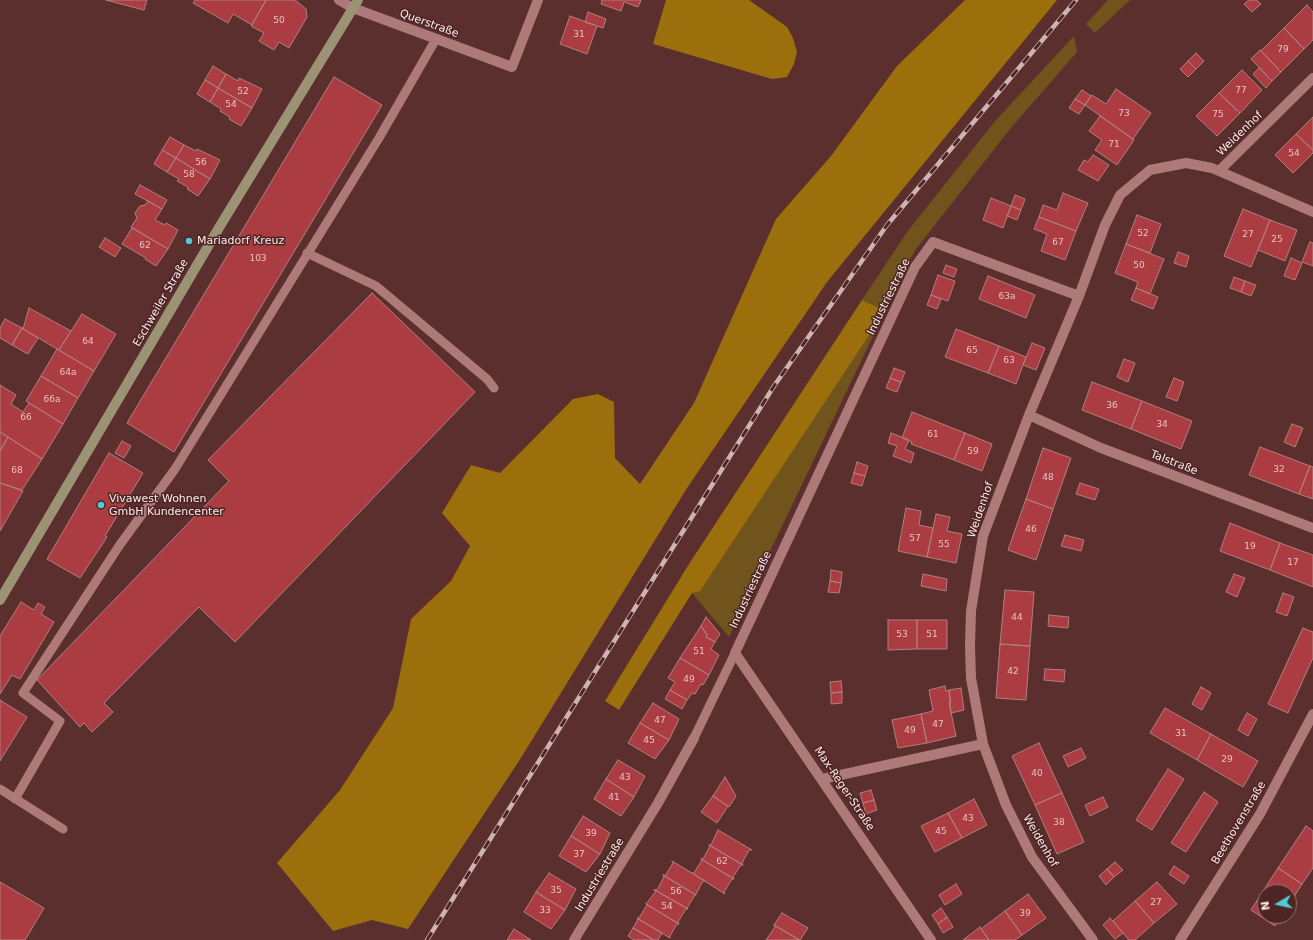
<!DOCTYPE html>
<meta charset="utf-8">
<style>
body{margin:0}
#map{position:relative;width:1313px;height:940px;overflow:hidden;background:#5a2f2e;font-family:"DejaVu Sans",sans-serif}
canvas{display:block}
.north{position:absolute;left:1257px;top:884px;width:40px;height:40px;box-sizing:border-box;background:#4e2424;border:1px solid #947473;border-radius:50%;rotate:261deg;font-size:11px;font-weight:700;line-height:16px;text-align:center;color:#fcebea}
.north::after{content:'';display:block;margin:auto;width:14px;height:18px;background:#51ccd4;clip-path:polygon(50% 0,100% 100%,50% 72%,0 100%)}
</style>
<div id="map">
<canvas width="1313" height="940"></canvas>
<div class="north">N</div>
</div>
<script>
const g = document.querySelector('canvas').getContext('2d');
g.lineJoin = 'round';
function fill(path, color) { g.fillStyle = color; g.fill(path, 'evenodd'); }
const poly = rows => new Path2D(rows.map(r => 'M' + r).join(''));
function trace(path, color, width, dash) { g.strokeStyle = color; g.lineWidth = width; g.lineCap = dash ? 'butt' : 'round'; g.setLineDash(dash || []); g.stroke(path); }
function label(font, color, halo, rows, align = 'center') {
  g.font = font + ' "DejaVu Sans",sans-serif'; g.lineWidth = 3; g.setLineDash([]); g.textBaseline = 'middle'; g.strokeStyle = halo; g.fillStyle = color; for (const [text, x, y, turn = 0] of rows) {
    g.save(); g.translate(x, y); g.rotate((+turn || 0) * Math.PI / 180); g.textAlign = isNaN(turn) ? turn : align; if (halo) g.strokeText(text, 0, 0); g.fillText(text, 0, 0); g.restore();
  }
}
fill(poly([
 [1108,0,1130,0,1095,33,1086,24],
 [1074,36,1077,52,1010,129,916,249,901,275,885,311,729,637,692,593,885,311,862,300,907,232,996,120]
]), '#71541b');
fill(poly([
 [666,0,749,0,787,27,793,38,797,52,794,64,787,77,772,79,653,44],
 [965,0,1057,0,827,282,687,488,519,761,408,929,372,920,333,931,277,863,340,790,393,708,411,619,451,581,470,546,442,513,471,465,500,473,573,399,598,394,614,402,615,458,640,484,694,403,776,219,831,156,897,66],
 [862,300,885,311,700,591,692,593,619,710,605,701,689,564]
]), '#9b700c');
const building = poly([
 [106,0,147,0,144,10,106,0],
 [195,0,266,0,252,25,233,14,228,23,193,3,195,0],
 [266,0,295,0,306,9,307,17,289,48,279,42,274,50,259,41,264,33,251,26,266,0],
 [602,0,641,0,638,7,624,2,621,11,601,4,602,0],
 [1249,0,1256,0,1261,4,1252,12,1244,4,1249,0],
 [1307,5,1313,12,1313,40,1304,49,1284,28,1307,5],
 [588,12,606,19,603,28,585,22,588,12],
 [570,16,597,26,587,54,560,44,570,16],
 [1284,28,1304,49,1281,72,1261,51,1284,28],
 [1260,50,1281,72,1272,81,1251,59,1260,50],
 [1196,53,1204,61,1196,69,1188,61,1196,53],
 [1188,61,1196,69,1188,77,1180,69,1188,61],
 [213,66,226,74,218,88,205,80,213,66],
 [1259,68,1272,81,1266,88,1253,74,1259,68],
 [1242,70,1262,90,1240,113,1219,93,1242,70],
 [226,74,238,81,239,78,262,89,252,108,218,88,226,74],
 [334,77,382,105,174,452,127,423,334,77],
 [205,80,218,88,210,102,197,94,205,80],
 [218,88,252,108,241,126,229,119,230,117,220,111,221,109,210,102,218,88],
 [1116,89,1151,113,1133,139,1085,105,1092,95,1106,104,1116,89],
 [1082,90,1091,96,1085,105,1075,99,1082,90],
 [1219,93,1240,113,1217,136,1196,116,1219,93],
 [1075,99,1085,105,1079,114,1069,108,1075,99],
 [1100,116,1134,140,1117,165,1095,150,1102,140,1089,131,1100,116],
 [1313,117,1313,150,1296,134,1313,117],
 [1296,134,1313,150,1313,153,1293,173,1275,155,1296,134],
 [170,137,184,145,176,158,162,150,170,137],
 [184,145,196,151,197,149,220,160,210,179,176,158,184,145],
 [162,150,176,158,167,172,154,164,162,150],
 [1093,155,1109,165,1098,181,1078,170,1084,160,1088,162,1093,155],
 [176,158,210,179,198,196,187,189,188,187,177,181,179,179,167,172,176,158],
 [140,185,167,200,162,209,135,194,140,185],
 [1063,193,1088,203,1076,231,1039,217,1043,205,1057,210,1063,193],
 [1015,195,1025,199,1021,210,1011,206,1015,195],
 [991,198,1011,206,1003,228,983,220,991,198],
 [148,201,162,209,155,220,165,225,166,223,178,230,168,249,131,227,137,218,135,213,140,206,145,205,148,201],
 [1011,206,1021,210,1017,220,1007,216,1011,206],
 [1243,209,1270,220,1251,267,1224,256,1243,209],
 [1137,215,1161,224,1150,253,1126,244,1137,215],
 [1039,217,1076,231,1065,260,1041,251,1047,234,1034,229,1039,217],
 [1270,220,1297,230,1285,261,1258,250,1270,220],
 [132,228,168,249,156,266,145,259,146,258,122,244,132,228],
 [105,238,121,248,115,257,99,247,105,238],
 [1310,242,1313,243,1313,266,1302,262,1310,242],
 [1126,244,1164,259,1150,294,1136,288,1138,282,1115,273,1126,244],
 [1178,252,1189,256,1186,267,1174,263,1178,252],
 [1291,258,1302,263,1295,280,1284,276,1291,258],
 [946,265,957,269,954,277,943,273,946,265],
 [938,275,955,281,948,301,931,295,938,275],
 [988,276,1035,295,1026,318,979,299,988,276],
 [1234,277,1245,281,1241,292,1230,288,1234,277],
 [1245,281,1256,285,1251,296,1241,292,1245,281],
 [1136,288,1158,297,1153,309,1131,300,1136,288],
 [372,293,475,392,235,642,199,607,104,703,113,712,92,732,84,723,80,727,37,680,229,481,208,460,372,293],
 [931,295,941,299,937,309,927,305,931,295],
 [29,308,71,331,59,350,23,329,29,308],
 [82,314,116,334,94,371,59,350,82,314],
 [5,319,22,328,12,345,0,338,0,328,5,319],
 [22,328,38,338,28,354,12,345,22,328],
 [956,329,999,346,988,373,945,357,956,329],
 [1032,343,1045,348,1036,370,1023,365,1032,343],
 [999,346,1026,357,1016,384,988,373,999,346],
 [57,349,94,371,78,398,41,376,57,349],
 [1124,359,1135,363,1128,382,1117,377,1124,359],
 [894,368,905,372,901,382,890,378,894,368],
 [41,376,78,398,63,424,26,401,41,376],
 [890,378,901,382,897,392,886,388,890,378],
 [1174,378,1184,382,1177,401,1166,397,1174,378],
 [1092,382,1142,401,1131,429,1082,410,1092,382],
 [0,385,16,395,11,404,23,412,29,403,63,424,42,459,0,432,0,385],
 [1142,401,1192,421,1181,449,1131,429,1142,401],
 [912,412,965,433,954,460,911,444,912,442,902,438,912,412],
 [1292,424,1303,428,1295,447,1284,442,1292,424],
 [0,432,8,437,0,451,0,432],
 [891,433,909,440,905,449,914,453,911,463,893,456,897,446,888,443,891,433],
 [965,433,992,444,982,471,954,460,965,433],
 [8,437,42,459,22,490,0,483,0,451,8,437],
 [122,441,131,446,124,458,115,453,122,441],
 [1260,447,1310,466,1299,494,1249,475,1260,447],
 [1043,448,1071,458,1053,509,1026,499,1043,448],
 [109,453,143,473,105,536,107,537,80,578,47,559,109,453],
 [857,462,868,466,865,476,854,473,857,462],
 [1310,466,1313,467,1313,499,1299,494,1310,466],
 [854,473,865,476,862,486,851,483,854,473],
 [0,483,23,491,0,531,0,483],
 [1080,483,1099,489,1095,500,1076,494,1080,483],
 [1026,499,1053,509,1036,560,1008,550,1026,499],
 [906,508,921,511,919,525,933,528,927,557,898,551,906,508],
 [936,514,950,517,947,531,962,534,956,563,927,557,936,514],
 [1230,523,1280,543,1270,570,1220,551,1230,523],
 [1065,535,1084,540,1081,551,1061,546,1065,535],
 [1280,543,1313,555,1313,587,1270,570,1280,543],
 [831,570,842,572,841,583,830,581,831,570],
 [923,574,947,579,946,591,921,586,923,574],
 [1234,574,1245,578,1237,597,1226,592,1234,574],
 [830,581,841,583,839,593,828,592,830,581],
 [1005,590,1034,592,1030,646,1000,644,1005,590],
 [1283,593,1294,597,1287,616,1276,612,1283,593],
 [21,602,34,610,38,603,45,607,41,614,54,622,20,679,12,675,0,694,0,636,21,602],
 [1049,615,1069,617,1068,628,1048,626,1049,615],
 [706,617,720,634,715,642,706,637,707,635,701,626,706,617],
 [888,620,917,620,917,649,888,650,888,620],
 [917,620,947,620,947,649,917,649,917,620],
 [701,626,707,635,706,637,715,642,711,649,719,655,709,675,680,658,701,626],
 [1303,628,1313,632,1313,658,1288,713,1268,704,1303,628],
 [1000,644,1030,646,1026,700,996,698,1000,644],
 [680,658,709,675,703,685,701,684,695,694,692,693,687,700,670,690,675,682,668,678,680,658],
 [1045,669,1065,670,1064,682,1044,680,1045,669],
 [841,681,842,692,831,693,830,682,841,681],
 [945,686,946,691,949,690,951,703,949,703,956,736,927,743,921,714,933,711,929,690,945,686],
 [1201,687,1211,693,1202,710,1192,704,1201,687],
 [961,688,964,710,951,713,949,690,961,688],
 [670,690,687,700,682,709,665,699,670,690],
 [842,692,842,703,831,704,831,693,842,692],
 [0,700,27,717,0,761,0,700],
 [653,703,679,719,669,740,640,723,653,703],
 [1165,708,1211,734,1197,760,1150,733,1165,708],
 [1247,713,1257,719,1248,736,1238,730,1247,713],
 [921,714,927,743,898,748,892,720,921,714],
 [640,723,669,740,655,759,628,743,640,723],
 [1211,734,1258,761,1243,787,1197,760,1211,734],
 [1039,743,1062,793,1035,805,1012,756,1039,743],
 [1081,748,1086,758,1068,767,1063,756,1081,748],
 [618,760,645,776,634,797,606,779,618,760],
 [1168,769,1184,779,1152,830,1136,820,1168,769],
 [725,777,736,796,729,807,713,796,725,777],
 [606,779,634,797,621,816,594,799,606,779],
 [871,790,874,800,863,803,860,793,871,790],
 [1204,792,1218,802,1186,852,1171,843,1204,792],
 [1062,793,1084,842,1057,854,1035,805,1062,793],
 [713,796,728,806,717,823,701,812,713,796],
 [1103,797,1108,807,1090,816,1085,805,1103,797],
 [974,799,987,825,962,838,948,813,974,799],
 [874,800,877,810,866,814,863,803,874,800],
 [948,813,962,838,935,852,921,826,948,813],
 [583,816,610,833,600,854,571,836,583,816],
 [1306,826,1313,831,1313,868,1302,884,1278,868,1306,826],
 [718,830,752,850,749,850,742,863,743,865,709,845,711,845,718,830],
 [571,836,600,854,586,872,559,856,571,836],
 [709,845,743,865,741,865,733,877,734,879,701,859,703,859,710,846,709,845],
 [701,859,734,879,732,879,724,892,725,894,692,873,694,873,702,860,701,859],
 [672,861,705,881,703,881,696,894,696,895,663,875,665,876,673,863,672,861],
 [1115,862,1123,870,1114,877,1107,869,1115,862],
 [1174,866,1189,876,1184,884,1169,874,1174,866],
 [1278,868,1302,884,1289,905,1289,892,1265,892,1265,916,1281,916,1275,926,1251,910,1278,868],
 [1107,869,1114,877,1106,885,1099,876,1107,869],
 [549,873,576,889,565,910,536,892,549,873],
 [663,875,696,895,695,895,687,908,688,909,655,890,657,890,664,877,663,875],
 [0,882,44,908,25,940,0,940,0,882],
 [1157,882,1177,904,1154,923,1135,901,1157,882],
 [956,884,962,894,945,905,939,895,956,884],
 [654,890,655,890,688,909,686,909,678,922,679,924,646,904,656,891,654,890],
 [536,892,565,910,551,929,524,912,536,892],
 [1028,894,1046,918,1022,935,1005,911,1028,894],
 [1135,901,1154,923,1135,940,1129,940,1113,921,1135,901],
 [646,904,679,924,677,924,670,936,670,938,637,918,639,918,647,905,646,904],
 [941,908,947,917,938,924,932,915,941,908],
 [1005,911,1022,935,1015,940,989,940,981,929,1005,911],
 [782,913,808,928,800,940,774,925,782,913],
 [947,917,953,927,943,933,938,924,947,917],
 [1110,918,1123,933,1115,939,1103,925,1110,918],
 [638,919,662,933,658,940,654,940,633,928,638,919],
 [774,925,799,940,766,940,775,927,774,925],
 [980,927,989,940,963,940,980,927],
 [633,928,654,940,634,940,628,936,633,928],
 [514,929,531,940,507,940,514,929]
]);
fill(building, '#ab3d42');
trace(building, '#b27f7d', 1);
trace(poly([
 [307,253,376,286,487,379,494,388],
 [694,738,735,653],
 [0,789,63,829],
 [15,799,60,721,23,693,119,546,175,469,379,138,436,39]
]), '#ad7a79', 9);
trace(poly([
 [339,0,353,8,512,67,538,0],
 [1219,171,1313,212],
 [1029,415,1101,448,1313,528],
 [822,779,983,744],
 [574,940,658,803,694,738],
 [931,940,735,653,915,267,933,242,1079,296],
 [1093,940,1032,857,1006,805,983,744,971,678,970,646,971,611,983,536,1029,415,1079,296,1105,225,1120,195,1150,170,1186,163,1212,168,1219,171,1313,78],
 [1180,940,1260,814,1313,714]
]), '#ad7a79', 10);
trace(poly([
 [0,600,220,226,358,0]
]), '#9c9374', 10);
const rail = poly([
 [427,940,774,386,887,225,1076,0]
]);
trace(rail, '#cdb4b3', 4.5);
trace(rail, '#4e2424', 3, [9]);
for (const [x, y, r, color] of [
 [189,241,4,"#51ccd4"],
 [101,505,4,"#51ccd4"]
]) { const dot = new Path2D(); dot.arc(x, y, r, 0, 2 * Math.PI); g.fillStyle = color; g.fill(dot); trace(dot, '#4e2424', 1.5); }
label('9px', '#e8c0c0', null, [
 ["50",279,21],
 ["31",579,35],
 ["79",1283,50],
 ["77",1241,91],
 ["52",243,92],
 ["54",231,105],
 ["73",1124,114],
 ["75",1218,115],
 ["71",1114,145],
 ["54",1294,154],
 ["56",201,163],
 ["58",189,175],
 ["52",1143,234],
 ["27",1248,235],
 ["25",1277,240],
 ["67",1058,243],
 ["62",145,246],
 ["103",258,259],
 ["50",1139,266],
 ["63a",1007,297],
 ["64",88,342],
 ["65",972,351],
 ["63",1009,361],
 ["64a",68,373],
 ["66a",52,400],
 ["36",1112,406],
 ["66",26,418],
 ["34",1162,425],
 ["61",933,435],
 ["59",973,452],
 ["32",1279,470],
 ["68",17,471],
 ["48",1048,478],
 ["46",1031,530],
 ["57",915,539],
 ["55",944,545],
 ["19",1250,547],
 ["17",1293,563],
 ["44",1017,618],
 ["53",902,635],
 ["51",932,635],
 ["51",699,652],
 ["42",1013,672],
 ["49",689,680],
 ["47",660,721],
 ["47",938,725],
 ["49",910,731],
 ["31",1181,734],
 ["45",649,741],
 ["29",1227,760],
 ["40",1037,774],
 ["43",625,778],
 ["41",614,798],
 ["43",968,819],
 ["38",1059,823],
 ["45",941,832],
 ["39",591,834],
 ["37",579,855],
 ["62",722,862],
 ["35",556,891],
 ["56",676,892],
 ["27",1156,903],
 ["54",667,907],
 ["33",545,911],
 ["39",1025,914]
]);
label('11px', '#fcebea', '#4e2424', [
 ["Querstraße",429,24,20],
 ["Weidenhof",1240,134,-44],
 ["Industriestraße",889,297,-64],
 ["Eschweiler Straße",161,303,-60],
 ["Talstraße",1174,463,21],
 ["Weidenhof",981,510,-71],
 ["Industriestraße",751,590,-65],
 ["Max-Reger-Straße",844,789,56],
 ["Beethovenstraße",1239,823,-59],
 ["Weidenhof",1040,841,60],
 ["Industriestraße",600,875,-59]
]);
label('11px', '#fcebea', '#4e2424', [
 ["Mariadorf Kreuz",197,241],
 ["Vivawest Wohnen",109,499],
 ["GmbH Kundencenter",109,512]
], 'left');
</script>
